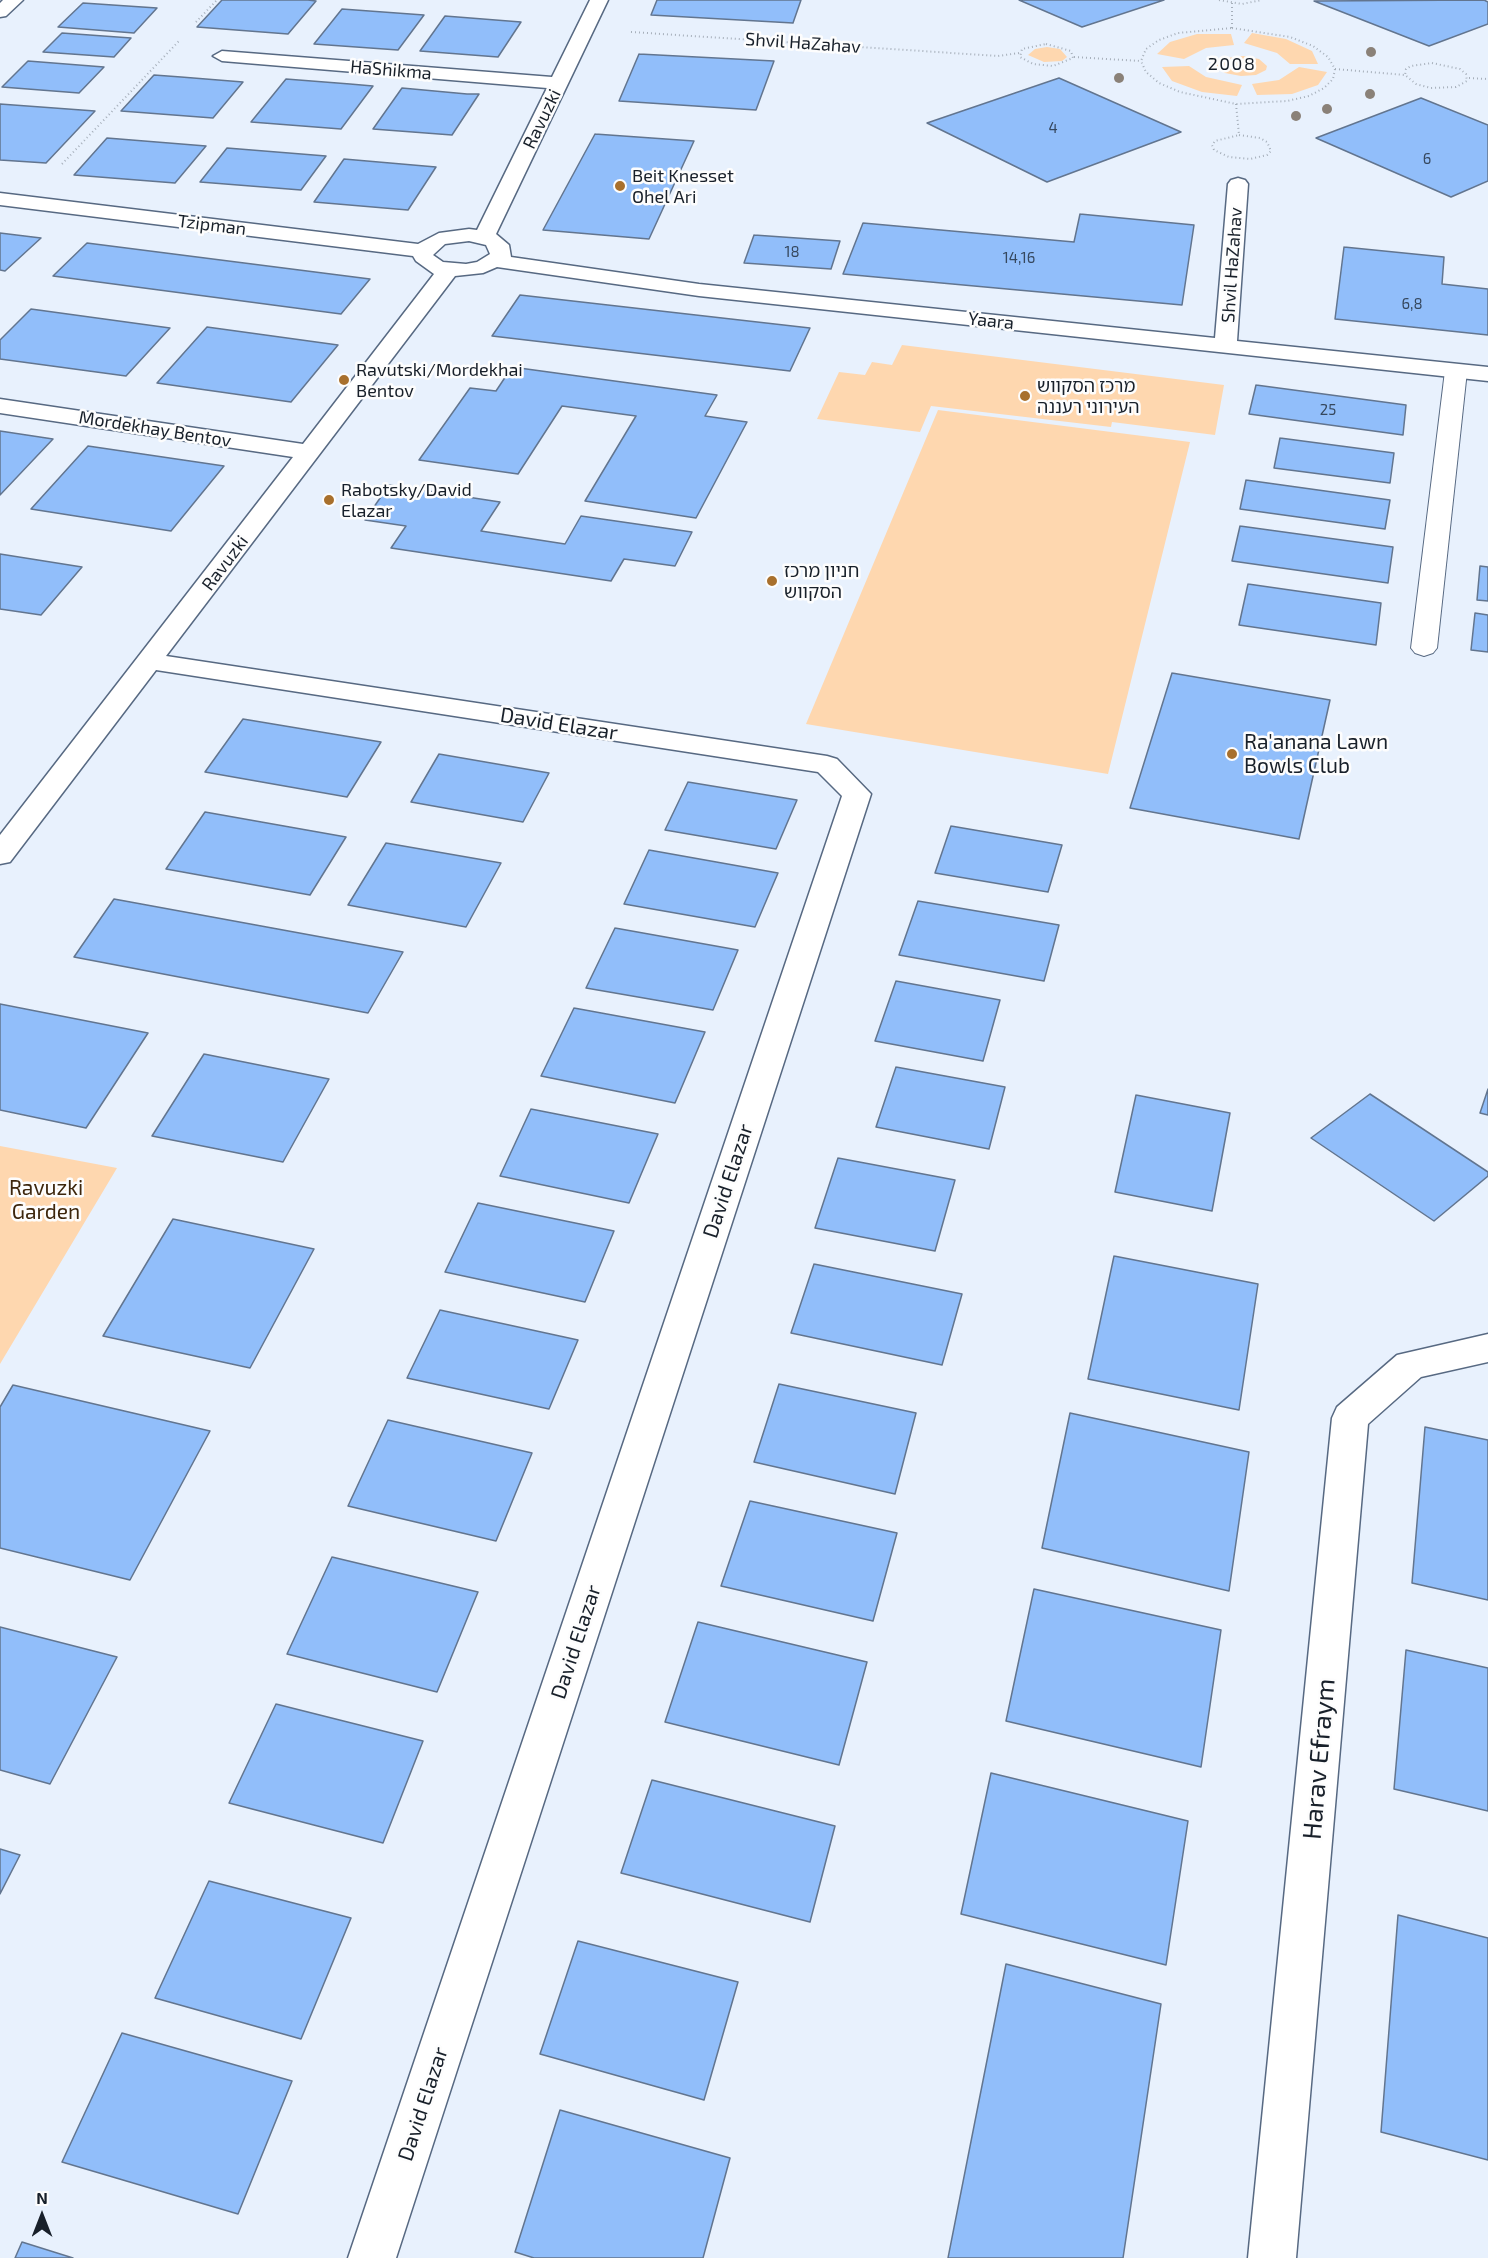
<!DOCTYPE html>
<meta charset="utf-8">
<style>
body{margin:0}
#map{position:relative;width:1488px;height:2258px;overflow:hidden;background:#e8f1fd;font-family:"Exo 2",sans-serif}
canvas{display:block}
.north{position:absolute;left:12px;top:2186px;width:60px;height:60px;-webkit-text-stroke:4px #fdfdfd;paint-order:stroke;rotate:0deg;font-size:16px;font-weight:700;line-height:24px;text-align:center;color:#18202a}
.north::after{content:'';display:block;margin:auto;width:21px;height:27px;background:#18202a;clip-path:polygon(50% 0,100% 100%,50% 72%,0 100%)}
</style>
<div id="map">
<canvas width="1488" height="2258"></canvas>
<div class="north">N</div>
</div>
<script>
const g = document.querySelector('canvas').getContext('2d');
g.lineJoin = 'round';
function fill(path, color) { g.fillStyle = color; g.fill(path, 'evenodd'); }
const poly = rows => new Path2D(rows.map(r => 'M' + r).join(''));
function trace(path, color, width, dash) { g.strokeStyle = color; g.lineWidth = width; g.lineCap = dash ? 'butt' : 'round'; g.setLineDash(dash || []); g.stroke(path); }
function label(font, color, halo, rows, align = 'center') {
  g.font = font + ' "Exo 2","Noto Sans Hebrew",sans-serif'; g.lineWidth = 5; g.setLineDash([]); g.textBaseline = 'middle'; g.strokeStyle = halo; g.fillStyle = color; for (const [text, x, y, turn = 0] of rows) {
    g.save(); g.translate(x, y); g.rotate((+turn || 0) * Math.PI / 180); g.textAlign = isNaN(turn) ? turn : align; if (halo) g.strokeText(text, 0, 0); g.fillText(text, 0, 0); g.restore();
  }
}
fill(poly([
 [1252,33,1286,39,1312,51,1318,64,1290,64,1277,53,1244,43],
 [1197,34,1231,34,1234,45,1206,48,1184,59,1157,54,1170,42],
 [1047,47,1060,49,1067,57,1062,61,1044,62,1028,55,1035,49],
 [1243,56,1259,59,1267,66,1266,70,1256,75,1241,76,1225,73,1216,67,1214,64,1219,59],
 [1189,66,1206,77,1242,85,1237,96,1202,92,1172,81,1162,67],
 [1299,67,1327,72,1318,85,1292,94,1257,95,1252,84,1279,80],
 [902,345,1224,385,1215,435,1112,422,1111,427,931,406,920,432,817,419,839,372,865,375,872,362,892,365],
 [938,410,1190,442,1108,774,806,724],
 [0,1146,117,1168,0,1364]
]), '#fed7af');
const building = poly([
 [222,0,308,0,316,1,288,34,197,27,222,0],
 [657,0,801,0,793,23,651,15,657,0],
 [1019,0,1164,0,1082,27,1019,0],
 [1484,0,1488,2,1488,24,1429,46,1314,1,1484,0],
 [83,3,157,8,134,33,58,27,83,3],
 [342,9,424,15,398,50,314,44,342,9],
 [445,16,521,22,498,57,420,51,445,16],
 [62,33,131,38,114,57,43,52,62,33],
 [639,54,774,61,756,110,619,101,639,54],
 [28,61,104,67,79,93,2,87,28,61],
 [154,75,181,77,243,82,213,118,121,111,154,75],
 [1059,78,1181,132,1047,182,927,123,1059,78],
 [286,79,350,84,373,86,341,129,251,122,286,79],
 [402,88,467,94,479,94,452,135,373,129,402,88],
 [1421,98,1488,125,1488,181,1451,197,1316,138,1421,98],
 [0,104,95,111,46,163,0,160,0,104],
 [595,134,694,141,649,239,543,230,595,134],
 [107,138,206,146,175,183,74,175,107,138],
 [227,148,326,156,301,190,200,182,227,148],
 [344,159,436,167,408,210,314,202,344,159],
 [1080,214,1194,225,1182,305,843,274,863,223,1074,242,1080,214],
 [0,233,41,238,5,271,0,270,0,233],
 [754,235,840,241,831,269,744,263,754,235],
 [87,243,370,279,341,314,53,276,87,243],
 [1344,247,1444,257,1442,284,1488,289,1488,335,1335,319,1344,247],
 [520,295,810,328,790,371,492,336,520,295],
 [31,309,170,328,126,376,0,359,0,340,31,309],
 [207,327,338,345,291,402,157,383,207,327],
 [512,367,717,395,705,416,747,422,696,518,585,501,636,416,562,406,518,474,419,460,470,388,496,391,512,367],
 [1256,385,1406,405,1403,435,1249,414,1256,385],
 [0,431,53,439,0,495,0,431],
 [1280,438,1394,453,1390,483,1274,468,1280,438],
 [88,446,224,466,171,531,31,509,88,446],
 [1246,480,1390,500,1385,529,1240,509,1246,480],
 [389,485,500,502,481,531,565,544,581,516,692,532,675,566,624,559,611,581,391,548,406,526,365,520,389,485],
 [1240,526,1393,547,1388,583,1232,561,1240,526],
 [0,554,82,567,41,615,0,609,0,554],
 [1480,566,1488,567,1488,601,1477,600,1480,566],
 [1248,584,1381,603,1376,645,1239,625,1248,584],
 [1475,613,1488,615,1488,652,1471,650,1475,613],
 [1172,673,1330,700,1299,839,1130,808,1172,673],
 [243,719,381,742,347,797,205,772,243,719],
 [439,754,549,773,523,822,411,802,439,754],
 [688,782,797,800,776,849,665,830,688,782],
 [205,812,346,837,310,895,166,869,205,812],
 [951,826,1062,845,1048,892,935,873,951,826],
 [386,843,501,863,466,927,348,905,386,843],
 [649,850,778,873,755,927,624,904,649,850],
 [114,899,403,952,368,1013,74,957,114,899],
 [918,901,1059,925,1044,981,899,955,918,901],
 [615,928,738,950,713,1010,586,988,615,928],
 [896,981,1000,1000,983,1061,875,1041,896,981],
 [0,1004,148,1033,86,1128,0,1110,0,1004],
 [574,1008,705,1032,675,1103,541,1076,574,1008],
 [204,1054,329,1079,283,1162,152,1136,204,1054],
 [896,1067,1005,1087,989,1149,876,1127,896,1067],
 [1488,1089,1488,1115,1480,1113,1488,1089],
 [1370,1094,1488,1172,1488,1176,1434,1221,1311,1138,1370,1094],
 [1136,1095,1230,1113,1212,1211,1115,1192,1136,1095],
 [531,1109,658,1134,629,1203,500,1176,531,1109],
 [838,1158,955,1180,935,1251,815,1228,838,1158],
 [478,1203,614,1231,585,1302,445,1272,478,1203],
 [173,1219,314,1249,250,1368,103,1336,173,1219],
 [1114,1256,1258,1284,1239,1410,1088,1379,1114,1256],
 [814,1264,962,1294,942,1365,791,1333,814,1264],
 [440,1310,578,1340,549,1409,407,1378,440,1310],
 [779,1384,916,1413,895,1494,754,1462,779,1384],
 [13,1385,210,1431,130,1580,0,1548,0,1407,13,1385],
 [1070,1413,1249,1452,1229,1591,1042,1548,1070,1413],
 [388,1420,532,1453,496,1541,348,1506,388,1420],
 [1425,1427,1488,1440,1488,1600,1412,1583,1425,1427],
 [750,1501,897,1533,873,1621,721,1586,750,1501],
 [332,1557,478,1592,437,1692,287,1654,332,1557],
 [1034,1589,1221,1630,1201,1767,1006,1721,1034,1589],
 [698,1622,867,1662,839,1765,665,1722,698,1622],
 [0,1627,117,1657,50,1784,0,1770,0,1627],
 [1406,1650,1488,1668,1488,1811,1394,1789,1406,1650],
 [276,1704,423,1741,383,1843,229,1803,276,1704],
 [991,1773,1188,1821,1166,1965,961,1914,991,1773],
 [652,1780,835,1826,810,1922,621,1873,652,1780],
 [0,1849,20,1855,0,1894,0,1849],
 [209,1881,351,1918,301,2039,155,1998,209,1881],
 [1398,1915,1488,1938,1488,2160,1381,2132,1398,1915],
 [578,1941,738,1982,704,2100,540,2054,578,1941],
 [1006,1964,1161,2004,1123,2258,948,2258,1006,1964],
 [122,2033,292,2081,238,2214,62,2162,122,2033],
 [560,2110,730,2158,703,2258,534,2258,515,2252,560,2110],
 [22,2242,73,2258,15,2258,22,2242]
]);
fill(building, '#91befa');
trace(building, '#62758f', 1.5);
const lane = poly([
 [1456,365,1464,366,1467,371,1437,648,1433,653,1424,656,1415,653,1411,648,1445,371,1448,366,1456,365]
]);
const street = poly([
 [3,0,23,0,6,16,0,17,0,3,3,0],
 [590,0,608,0,496,234,509,245,511,257,699,284,1215,338,1228,184,1231,180,1238,178,1245,180,1248,184,1237,341,1488,367,1488,381,699,296,497,267,483,273,455,276,166,656,827,756,837,759,871,794,396,2258,348,2258,842,796,818,772,156,670,10,862,0,864,0,835,293,457,0,413,0,399,303,444,434,274,416,261,413,256,0,205,0,193,418,244,439,233,469,229,477,230,547,88,222,61,213,56,222,51,552,77,590,0],
 [469,241,486,245,490,254,477,262,466,264,443,262,433,255,445,244,469,241],
 [1488,1334,1488,1362,1421,1377,1368,1424,1296,2258,1248,2258,1332,1418,1337,1407,1397,1355,1488,1334]
]);
trace(lane, '#576982', 2);
trace(street, '#576982', 3);
trace(poly([
 [1219,0,1242,4,1262,0],
 [1232,3,1232,28],
 [196,22,217,0],
 [1232,28,1290,37,1313,46,1328,57,1335,69,1333,79,1324,88,1309,96,1287,101,1236,104,1180,92,1159,83,1146,72,1141,61,1146,49,1159,40,1178,33,1232,28],
 [631,32,998,56,1019,53],
 [1046,44,1071,51,1073,58,1053,66,1033,64,1020,57,1022,49,1046,44],
 [1074,57,1141,61],
 [1432,63,1460,69,1466,74,1467,81,1456,87,1431,88,1416,84,1405,75,1406,69,1411,66,1432,63],
 [1335,69,1405,75],
 [1469,78,1488,79],
 [1236,104,1239,135],
 [1239,135,1260,138,1267,142,1271,151,1267,155,1250,159,1229,157,1214,150,1212,145,1215,141,1239,135],
 [62,164,179,41]
]), '#a6afba', 2, [1, 3]);
fill(lane, '#fff');
fill(street, '#fff');
g.fillStyle = '#8a8178';
for (const [x, y] of [
 [1371,52],
 [1119,78],
 [1370,94],
 [1327,109],
 [1296,116]
]) { g.beginPath(); g.arc(x, y, 5, 0, 2 * Math.PI); g.fill(); }
for (const [x, y, r, color] of [
 [620,186,6,"#a8702d"],
 [344,380,6,"#a8702d"],
 [1025,396,6,"#a8702d"],
 [329,500,6,"#a8702d"],
 [772,581,6,"#a8702d"],
 [1232,754,6,"#a8702d"]
]) { const dot = new Path2D(); dot.arc(x, y, r, 0, 2 * Math.PI); g.fillStyle = color; g.fill(dot); trace(dot, '#fdfdfd', 2); }
label('15px', '#36485e', null, [
 ["4",1053,128],
 ["6",1427,159],
 ["18",792,252],
 ["14,16",1019,258],
 ["6,8",1412,304],
 ["25",1328,410]
]);
label('18px', '#18202a', '#fdfdfd', [
 ["Shvil HaZahav",803,43,4],
 ["HaShikma",391,70,5],
 ["Ravuzki",542,119,-64],
 ["Tzipman",212,225,7],
 ["Shvil HaZahav",1232,265,-86],
 ["Yaara",991,321,6],
 ["Mordekhay Bentov",155,429,9],
 ["Ravuzki",225,563,-53]
]);
g.letterSpacing = '1.5px';
label('18px', '#18202a', '#fdfdfd', [
 ["2008",1232,64]
]);
g.letterSpacing = '0px';
label('18px', '#18202a', '#fdfdfd', [
 ["Beit Knesset",632,176],
 ["Ohel Ari",632,197],
 ["Ravutski/Mordekhai",356,370],
 ["Bentov",356,391],
 ["מרכז הסקווש",1037,386],
 ["העירוני רעננה",1037,407],
 ["Rabotsky/David",341,490],
 ["Elazar",341,511],
 ["חניון מרכז",784,571],
 ["הסקווש",784,592]
], 'left');
label('21px', '#18202a', '#fdfdfd', [
 ["David Elazar",559,724,9],
 ["David Elazar",728,1181,-72],
 ["David Elazar",576,1642,-72],
 ["David Elazar",423,2104,-72]
]);
label('21px', '#18202a', '#fdfdfd', [
 ["Ra'anana Lawn",1244,742],
 ["Bowls Club",1244,766]
], 'left');
label('21px', '#3d260c', '#fdfdfd', [
 ["Ravuzki",46,1188],
 ["Garden",46,1212]
]);
label('26px', '#18202a', '#fdfdfd', [
 ["Harav Efraym",1319,1759,-85]
]);
</script>
